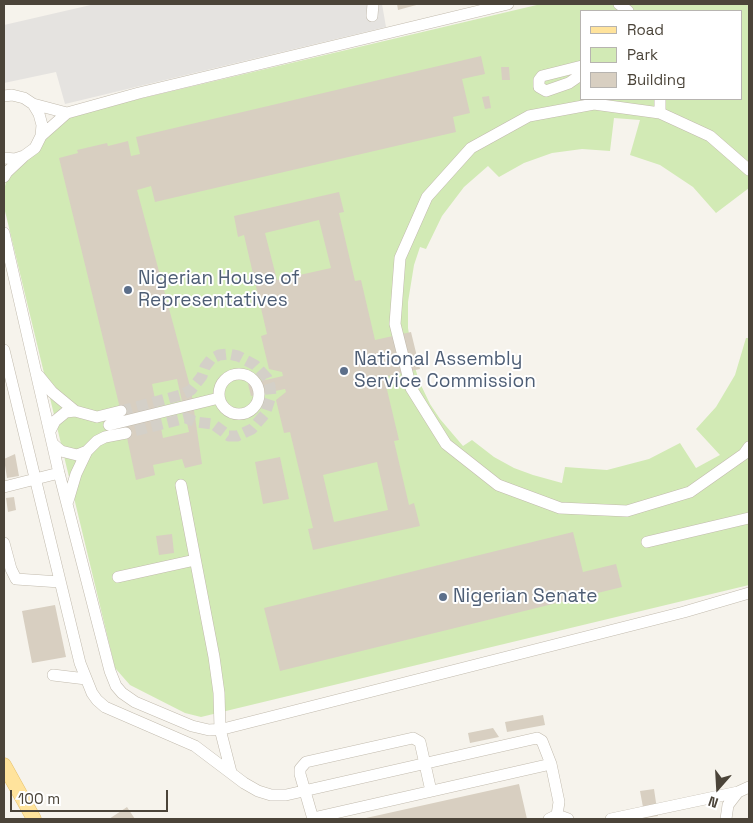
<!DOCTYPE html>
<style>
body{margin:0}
#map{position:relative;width:753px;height:823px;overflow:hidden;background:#f6f3ec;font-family:"Space Grotesk",sans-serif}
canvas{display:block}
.frame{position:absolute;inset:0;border:5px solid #4b4439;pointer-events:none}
.legend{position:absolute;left:580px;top:10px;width:162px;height:90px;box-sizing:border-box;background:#fff;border:1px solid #b7b4b0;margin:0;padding:6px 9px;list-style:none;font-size:15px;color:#4b4439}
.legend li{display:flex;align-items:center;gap:10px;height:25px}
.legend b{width:25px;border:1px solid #b7b4b0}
.north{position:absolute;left:693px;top:763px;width:50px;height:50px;-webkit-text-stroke:4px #fff;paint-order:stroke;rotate:199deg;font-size:14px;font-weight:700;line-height:20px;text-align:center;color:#4b4439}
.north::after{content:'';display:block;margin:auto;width:18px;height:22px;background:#4b4439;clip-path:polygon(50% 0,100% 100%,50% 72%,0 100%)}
.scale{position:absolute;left:10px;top:790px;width:158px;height:22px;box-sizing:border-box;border:2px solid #4b4439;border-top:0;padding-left:6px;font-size:15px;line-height:18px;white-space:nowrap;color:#4b4439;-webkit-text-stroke:4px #fff;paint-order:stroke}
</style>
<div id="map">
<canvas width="753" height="823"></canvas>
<div class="frame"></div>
<ul class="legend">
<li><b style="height:6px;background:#ffe39c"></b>Road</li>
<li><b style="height:14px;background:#d2eab5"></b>Park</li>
<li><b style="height:14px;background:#d8cfc1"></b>Building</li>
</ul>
<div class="north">N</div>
<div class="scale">100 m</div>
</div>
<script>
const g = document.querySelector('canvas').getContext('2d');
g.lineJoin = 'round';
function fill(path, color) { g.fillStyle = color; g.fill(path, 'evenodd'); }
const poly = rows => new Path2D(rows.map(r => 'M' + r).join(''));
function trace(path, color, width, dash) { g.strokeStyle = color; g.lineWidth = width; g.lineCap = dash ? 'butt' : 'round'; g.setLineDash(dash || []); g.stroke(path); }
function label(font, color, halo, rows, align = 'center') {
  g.font = font + ' "Space Grotesk",sans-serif'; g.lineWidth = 4; g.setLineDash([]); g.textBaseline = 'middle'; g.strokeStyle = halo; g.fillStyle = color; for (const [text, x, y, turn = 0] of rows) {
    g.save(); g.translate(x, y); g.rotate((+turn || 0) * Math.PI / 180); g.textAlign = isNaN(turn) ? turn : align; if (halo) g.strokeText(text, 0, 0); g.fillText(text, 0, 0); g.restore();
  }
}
fill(poly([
 [541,4,749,4,749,188,716,213,693,187,660,165,630,155,640,120,614,118,610,151,582,149,552,153,524,163,499,177,488,166,464,187,442,216,426,249,420,247,414,265,408,302,408,328,414,364,419,381,430,404,440,419,463,446,472,440,494,457,514,468,533,475,562,483,565,467,607,470,649,459,680,443,696,468,720,455,696,429,716,407,735,375,746,338,749,338,749,585,201,717,185,713,130,685,115,668,4,207,4,191,7,177,52,128,75,114],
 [582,11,742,11,742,99,582,99]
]), '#d2eab5');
fill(poly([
 [95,4,382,4,386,27,65,104,56,72,4,83,4,25]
]), '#e5e3e0');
fill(poly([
 [397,4,420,4,398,10],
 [481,56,485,74,462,79,470,113,453,117,456,132,155,202,151,186,137,190,191,390,202,464,185,468,182,459,153,465,155,475,136,480,126,433,59,158,78,153,77,150,107,143,108,146,128,141,131,156,140,154,136,137],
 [177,379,189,432,163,438,152,384],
 [501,67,509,67,510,80,502,80],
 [489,96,491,108,485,109,482,97],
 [339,192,344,212,339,213,355,281,361,280,375,340,411,332,420,369,384,377,399,440,394,441,409,505,414,503,420,526,313,550,308,529,313,528,290,432,284,433,276,400,286,392,285,389,251,396,248,384,283,376,282,372,269,369,261,336,267,334,244,235,238,237,234,216],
 [319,220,331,268,277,280,265,233],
 [377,462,388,510,334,522,323,475],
 [15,454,19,476,7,478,4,459],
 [280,457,289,499,263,504,255,462],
 [14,497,16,510,8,512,6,498],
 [573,532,583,572,616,564,622,587,280,671,264,608],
 [172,534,174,553,159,555,156,536],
 [55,605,66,657,32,663,22,611],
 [543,715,545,725,507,732,505,722],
 [493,728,499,737,470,743,468,733],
 [519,784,527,819,366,819,366,818],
 [654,789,658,816,645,818,640,791],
 [127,807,135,819,109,819]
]), '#d8cfc1');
trace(poly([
 [121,411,181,395,191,390,202,376,205,367,211,359,219,355,228,354,238,356,255,365,267,378,270,386,271,396,265,414,252,429,237,436,229,436,213,424,196,422,186,418,126,433]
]), '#d4d0c8', 11, [11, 5.5]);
const minor = poly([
 [619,4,628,11],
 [372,16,373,4],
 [582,66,542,76,539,80,539,87,546,91,569,83,582,74],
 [4,96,12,95,24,98,33,104,39,114,42,125,41,136,35,148,24,156,15,159,4,158],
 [660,99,660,113],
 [33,104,67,113],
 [41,136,67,113,139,93,508,4],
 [749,170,710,136,660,113,594,104,529,116,471,148,427,197,400,258,395,324,411,388,446,444,498,485,560,508,627,511,690,492,744,454,749,447],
 [4,177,7,172,23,157],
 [4,233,59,473,110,671,116,686,122,693,135,702,192,726,209,730,223,729,684,612,749,593],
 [4,350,80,663,92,693,97,700,105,707,195,746,244,783,258,791,271,795,286,795,537,738,542,741,551,764,559,802,557,815],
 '219 394a20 20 0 1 1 40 0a20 20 0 1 1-40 0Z',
 [39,376,52,392,75,411],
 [109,425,219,398],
 [50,431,55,421,66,412,75,411,97,417,121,411],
 [53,444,61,451,77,455,87,451,97,441,105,437,126,433],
 [181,485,214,657,219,693,220,729,231,772],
 [4,487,59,473],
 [68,501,76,474,87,451],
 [647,542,749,518],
 [4,543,11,569,16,579,60,582],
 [118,577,195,560],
 [53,675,86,679],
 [313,818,551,764],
 [313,819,300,774,300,769,306,762,413,738,420,742,431,791],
 [549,819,557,815,568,819],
 [611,819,738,792],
 [726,819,728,805,738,792,749,787]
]);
const major = poly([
 [4,765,34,819]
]);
trace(minor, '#c2bbae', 12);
trace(major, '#e6c16a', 15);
trace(minor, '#fff', 11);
trace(major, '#ffe39c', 14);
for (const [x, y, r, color] of [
 [128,290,5,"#5c6f8a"],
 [344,371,5,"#5c6f8a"],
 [443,597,5,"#5c6f8a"]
]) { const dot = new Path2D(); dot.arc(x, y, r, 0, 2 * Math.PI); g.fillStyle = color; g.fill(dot); trace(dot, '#fff', 2); }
label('19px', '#4e5e75', '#fff', [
 ["Nigerian House of",138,279],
 ["Representatives",138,301],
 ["National Assembly",354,360],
 ["Service Commission",354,382],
 ["Nigerian Senate",453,597]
], 'left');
</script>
